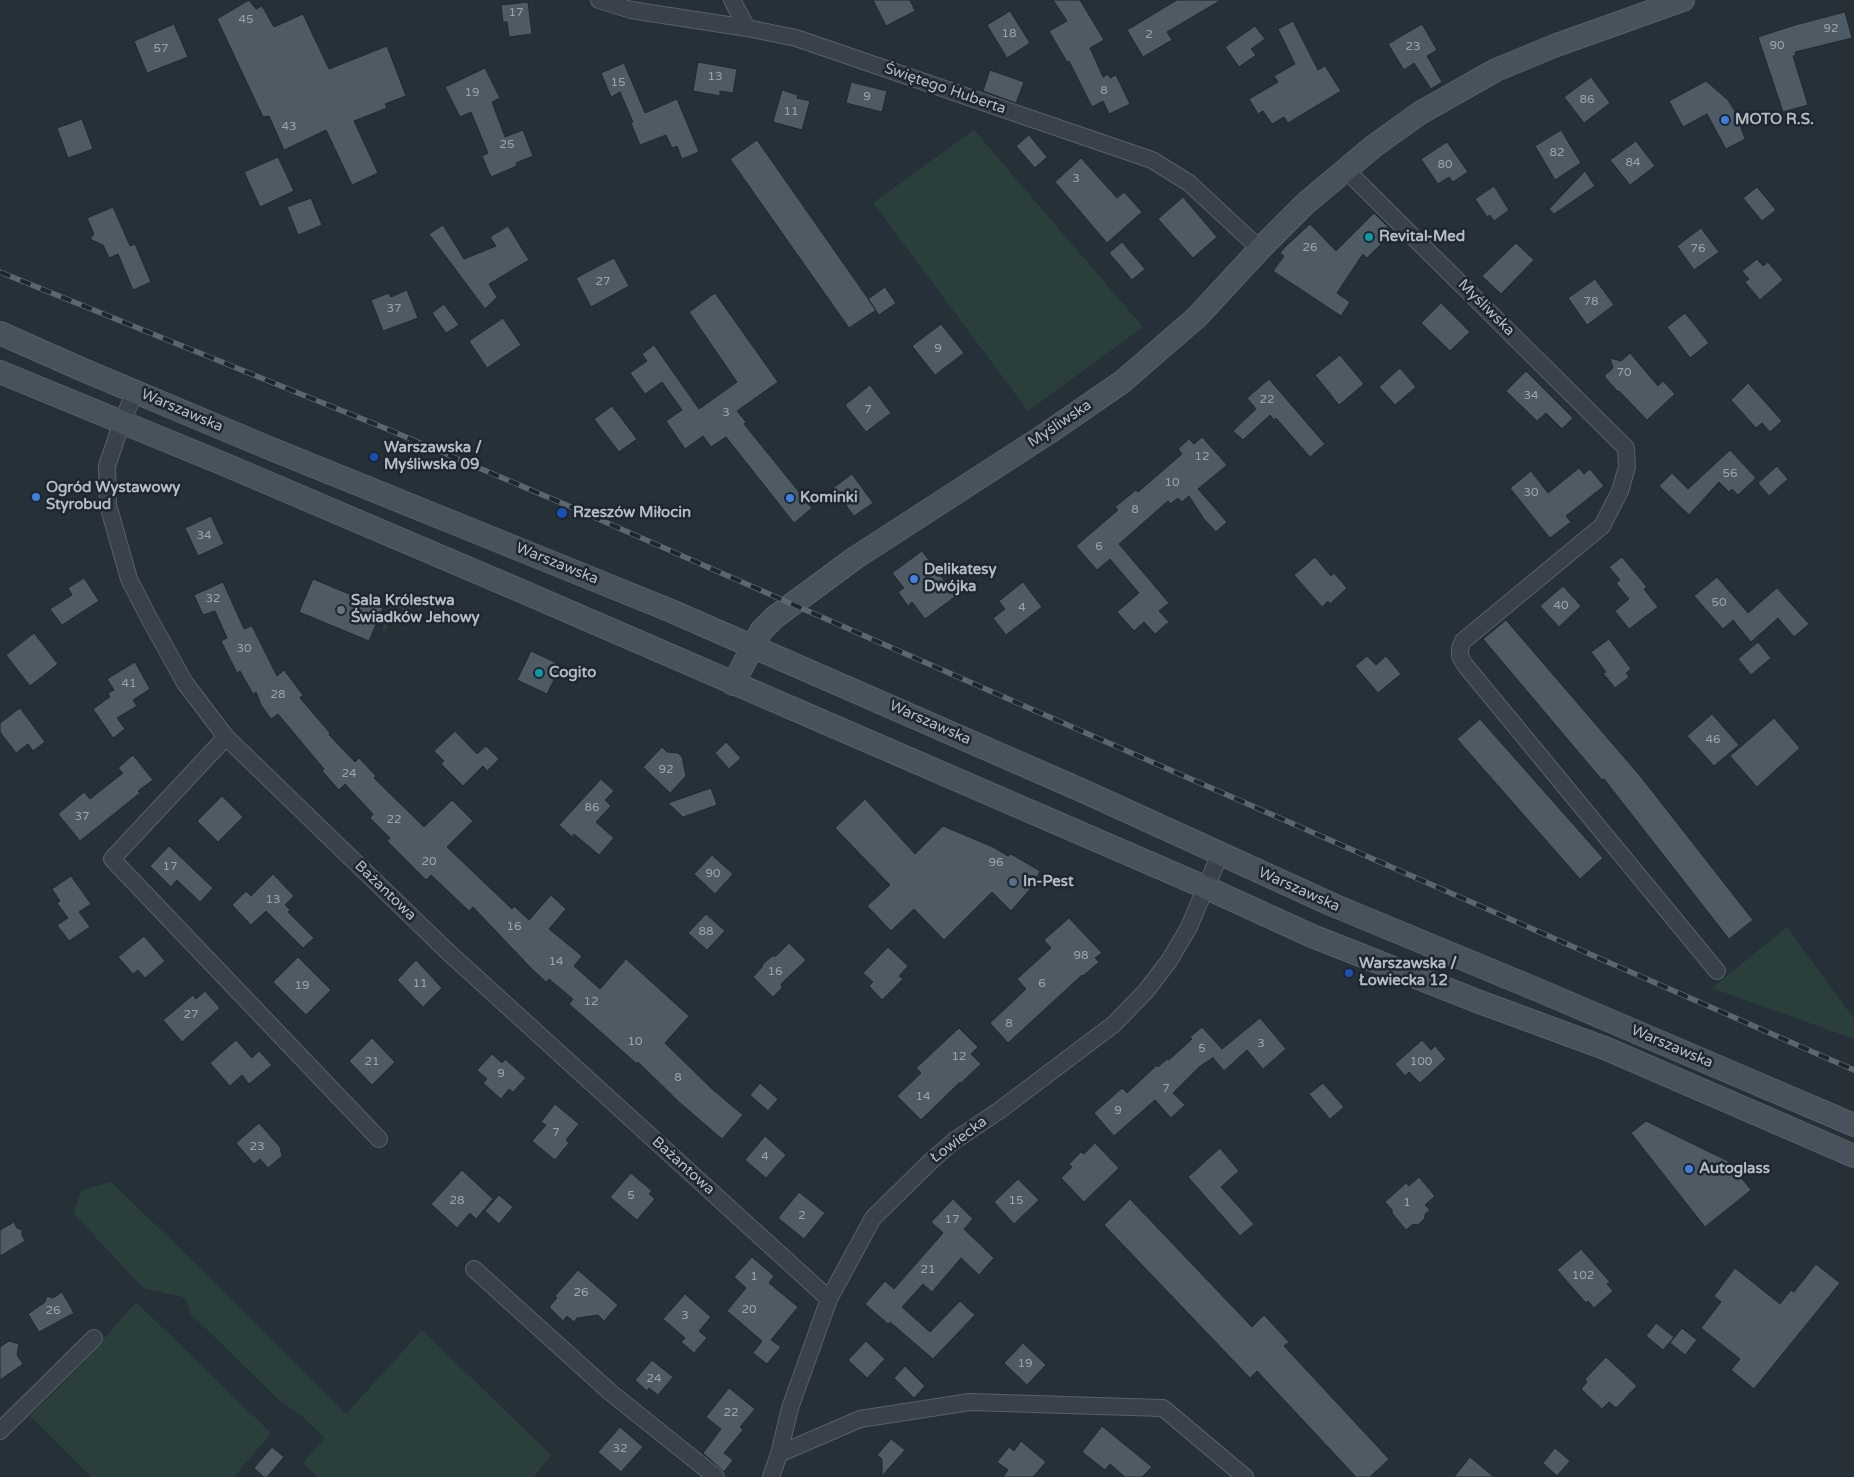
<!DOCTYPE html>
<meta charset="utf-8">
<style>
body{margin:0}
canvas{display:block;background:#253039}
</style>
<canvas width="1854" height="1477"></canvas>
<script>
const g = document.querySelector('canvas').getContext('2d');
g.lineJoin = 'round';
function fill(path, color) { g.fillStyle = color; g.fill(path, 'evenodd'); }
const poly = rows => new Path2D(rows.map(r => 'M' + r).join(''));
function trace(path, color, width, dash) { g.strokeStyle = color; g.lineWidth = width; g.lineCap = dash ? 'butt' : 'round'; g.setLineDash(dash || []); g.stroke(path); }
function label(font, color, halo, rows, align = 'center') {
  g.font = font + ' "Varela Round",sans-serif'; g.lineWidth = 5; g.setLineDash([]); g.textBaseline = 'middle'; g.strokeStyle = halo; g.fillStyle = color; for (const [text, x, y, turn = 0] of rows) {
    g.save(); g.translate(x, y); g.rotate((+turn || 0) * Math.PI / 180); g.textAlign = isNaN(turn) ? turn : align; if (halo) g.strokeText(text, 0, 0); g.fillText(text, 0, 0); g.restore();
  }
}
fill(poly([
 [974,130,1143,327,1028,411,873,203],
 [389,594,396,594,408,599,411,604,411,608,409,612,396,607,384,635,382,629,391,604,385,601],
 [1787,927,1854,1019,1854,1039,1712,988],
 [111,1182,194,1262,346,1414,422,1330,551,1455,534,1477,318,1477,303,1463,325,1438,304,1418,279,1400,190,1313,186,1298,143,1288,73,1213,82,1190],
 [136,1302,271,1433,234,1477,91,1477,30,1416,81,1365]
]), '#2a3e3c');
const building = poly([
 [249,0,256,9,262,6,274,27,303,14,329,69,387,46,406,96,385,104,387,108,354,121,378,173,352,185,326,130,284,150,269,116,263,117,217,19,249,0],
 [873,0,910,0,915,11,886,26,873,0],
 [1053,0,1080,0,1104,40,1090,48,1103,77,1108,74,1110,78,1116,75,1130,104,1109,114,1103,101,1092,107,1069,61,1067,62,1049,31,1067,21,1053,0],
 [1177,0,1221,0,1167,32,1172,40,1143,57,1127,30,1177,0],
 [528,2,532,34,509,37,507,22,503,22,501,5,528,2],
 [1010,11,1030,43,1007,58,987,25,1010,11],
 [1845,12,1852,38,1795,52,1796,55,1793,56,1808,105,1783,112,1758,37,1795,25,1845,12],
 [1293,21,1318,70,1325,66,1341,91,1288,123,1284,117,1272,124,1263,111,1258,114,1249,99,1278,82,1274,76,1295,64,1278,29,1293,21],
 [174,24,188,57,147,73,134,41,174,24],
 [1422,24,1437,50,1427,56,1442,82,1431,89,1414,63,1404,70,1388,44,1422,24],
 [1255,26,1265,39,1251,49,1256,55,1239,67,1225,47,1255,26],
 [698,62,737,69,733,93,720,91,720,96,693,91,698,62],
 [624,63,645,113,677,99,699,152,682,159,677,146,672,148,666,135,640,145,631,123,633,122,620,92,611,97,601,73,624,63],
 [485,68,500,98,492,102,505,137,523,130,533,156,516,163,517,166,491,177,482,156,488,153,471,112,460,117,445,87,485,68],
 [990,70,1024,82,1016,103,983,91,990,70],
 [1591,77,1610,103,1584,123,1564,97,1591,77],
 [1706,81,1728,100,1736,113,1745,139,1726,149,1707,114,1683,127,1669,101,1706,81],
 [851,82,887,91,882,112,846,103,851,82],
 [782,90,798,95,797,98,810,101,802,130,773,122,782,90],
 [82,119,93,149,68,158,57,128,82,119],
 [1561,130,1581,163,1555,180,1535,146,1561,130],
 [1029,135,1047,157,1035,168,1016,146,1029,135],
 [757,140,876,310,849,328,730,159,757,140],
 [1636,141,1655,166,1630,185,1610,160,1636,141],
 [1447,142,1468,172,1453,182,1449,177,1438,184,1421,159,1447,142],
 [278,157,294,191,260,207,244,172,278,157],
 [1081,158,1117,198,1124,192,1142,212,1107,243,1055,182,1081,158],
 [1585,171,1595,186,1554,214,1549,209,1585,171],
 [1494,186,1509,210,1494,221,1490,215,1487,217,1475,199,1494,186],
 [1757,187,1776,210,1762,221,1743,198,1757,187],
 [1183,197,1217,237,1193,258,1158,219,1183,197],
 [311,198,322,225,298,235,287,207,311,198],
 [113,207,130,246,135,244,151,282,133,290,118,254,109,258,103,245,90,239,94,234,87,218,113,207],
 [1374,213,1393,232,1367,258,1363,254,1337,293,1350,302,1341,316,1273,271,1284,256,1280,253,1285,247,1310,224,1336,251,1374,213],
 [443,225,464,259,496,246,490,237,508,226,529,260,489,284,497,297,485,309,429,234,443,225],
 [1701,228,1719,252,1694,270,1677,246,1701,228],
 [1122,242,1145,269,1132,280,1109,253,1122,242],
 [1516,243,1534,260,1501,294,1482,276,1516,243],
 [614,258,629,286,591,307,576,278,614,258],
 [1757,259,1763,266,1768,262,1783,280,1760,300,1745,282,1749,279,1742,271,1757,259],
 [1595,279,1614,305,1587,325,1568,298,1595,279],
 [885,287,896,303,879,315,868,299,885,287],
 [407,290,418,318,383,331,371,300,389,293,391,297,407,290],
 [715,293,778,382,737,411,746,422,744,424,812,508,794,523,726,437,711,447,703,436,685,449,666,421,682,410,662,382,645,394,630,373,647,361,642,354,654,345,699,409,737,382,689,312,715,293],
 [1441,303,1470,332,1450,351,1421,323,1441,303],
 [444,304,459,325,446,333,432,313,444,304],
 [1685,313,1709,343,1690,358,1667,327,1685,313],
 [503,318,521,345,487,368,469,341,503,318],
 [941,324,964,353,935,375,912,346,941,324],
 [1630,353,1658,386,1663,381,1675,394,1647,420,1619,391,1618,392,1604,376,1613,368,1610,358,1621,361,1630,353],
 [1340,355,1364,384,1339,405,1315,375,1340,355],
 [1400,368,1416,387,1395,405,1379,387,1400,368],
 [1526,371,1573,418,1562,429,1546,413,1537,421,1506,391,1526,371],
 [1269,379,1325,444,1310,457,1276,418,1274,420,1270,415,1243,440,1233,431,1256,409,1247,398,1269,379],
 [1748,383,1782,421,1770,432,1762,423,1756,428,1731,400,1748,383],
 [870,385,891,413,866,432,845,405,870,385],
 [612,406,637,439,619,452,594,419,612,406],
 [1202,437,1227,465,1198,489,1227,522,1216,532,1204,519,1189,496,1182,502,1178,498,1170,504,1168,501,1119,544,1169,603,1159,611,1169,622,1155,634,1144,622,1134,631,1117,612,1139,593,1110,559,1097,570,1076,546,1118,510,1115,507,1136,490,1138,492,1182,454,1178,449,1189,439,1194,444,1202,437],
 [1730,450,1756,478,1738,495,1732,489,1729,492,1719,482,1689,515,1659,486,1672,473,1688,489,1730,450],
 [1777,466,1788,479,1769,496,1758,483,1777,466],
 [1579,468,1584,474,1590,469,1604,486,1566,516,1571,522,1550,538,1510,488,1531,471,1548,493,1579,468],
 [852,474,873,503,854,516,833,488,852,474],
 [211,516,224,544,198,556,185,528,211,516],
 [922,551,956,596,925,619,912,602,908,606,898,592,904,588,892,573,922,551],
 [1315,557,1331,576,1334,573,1347,588,1330,604,1328,601,1322,607,1294,575,1315,557],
 [1622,557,1647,587,1644,589,1658,607,1629,629,1615,611,1629,599,1616,583,1620,580,1609,567,1622,557],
 [1717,577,1748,613,1777,588,1809,624,1794,637,1778,618,1751,642,1733,620,1723,629,1694,596,1717,577],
 [84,578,99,601,62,625,50,609,72,595,68,588,84,578],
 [313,579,383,608,369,641,299,612,313,579],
 [223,582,244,629,252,626,277,676,284,670,303,695,300,698,330,733,329,735,355,762,359,758,376,776,374,778,424,827,452,800,473,821,447,847,512,909,514,906,529,920,551,895,566,909,549,929,582,956,574,966,600,989,626,959,689,1016,665,1043,712,1089,743,1115,722,1139,679,1102,638,1062,637,1064,569,1004,573,999,549,979,546,982,531,968,473,907,469,911,431,875,426,880,387,841,390,838,370,818,373,814,345,784,339,790,322,771,324,769,278,714,271,719,261,705,256,692,253,694,240,671,237,673,221,641,227,638,215,611,203,615,194,595,223,582],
 [1023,582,1042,607,1006,635,993,618,1005,609,999,601,1023,582],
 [1563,586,1581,606,1559,627,1540,606,1563,586],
 [1506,620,1641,777,1753,920,1729,939,1604,779,1602,780,1483,639,1506,620],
 [34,633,58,664,30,686,6,655,34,633],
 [1609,639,1631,669,1626,673,1629,677,1615,688,1603,673,1606,672,1591,652,1609,639],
 [1758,642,1771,658,1751,675,1738,659,1758,642],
 [531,651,561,665,547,694,517,680,531,651],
 [1367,656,1376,665,1386,656,1401,674,1378,693,1355,666,1367,656],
 [135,662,150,689,133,700,137,706,117,718,125,729,113,738,93,709,110,697,108,693,114,690,107,679,135,662],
 [20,708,45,742,33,751,28,744,16,753,0,732,0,723,20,708],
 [1712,714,1739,745,1714,766,1687,736,1712,714],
 [1774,718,1800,748,1757,787,1730,756,1774,718],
 [1480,719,1603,858,1580,879,1457,739,1480,719],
 [455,731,477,754,486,746,499,759,487,771,483,766,463,786,441,764,444,761,434,751,455,731],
 [726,742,741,758,729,769,715,753,726,742],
 [662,747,667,752,678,753,682,757,686,776,670,793,643,767,662,747],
 [133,755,153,780,138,791,140,793,80,841,58,814,84,792,90,799,123,773,118,768,133,755],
 [601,779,614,791,605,800,611,806,596,822,614,838,599,855,574,834,572,837,559,825,601,779],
 [711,788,717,805,683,817,668,803,711,788],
 [222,796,243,817,218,842,197,821,222,796],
 [865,799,915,854,943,826,993,847,1008,856,1011,854,1040,871,1032,887,1011,911,992,892,944,940,914,909,891,931,867,906,890,885,835,828,865,799],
 [169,846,213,888,200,902,177,880,171,887,150,866,169,846],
 [712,855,733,874,715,894,694,874,712,855],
 [273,874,294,896,285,905,290,910,288,912,314,938,303,948,266,911,251,925,232,905,246,891,251,896,273,874],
 [71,876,91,904,79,912,90,927,69,941,57,925,68,918,57,903,60,901,52,889,71,876],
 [706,914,725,931,707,950,688,933,706,914],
 [1069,918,1102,953,1095,958,1099,962,1083,976,1082,975,1008,1043,990,1023,1026,989,1017,979,1051,948,1044,940,1069,918],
 [144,936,165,961,145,978,138,970,133,974,118,957,144,936],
 [789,943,806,960,781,984,782,988,773,997,753,977,762,967,763,964,772,956,776,956,789,943],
 [888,947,908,966,899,976,903,979,882,1000,869,986,873,982,863,973,888,947],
 [298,957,331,990,306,1015,273,982,298,957],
 [416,960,442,988,423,1007,397,980,416,960],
 [205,991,220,1008,182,1042,163,1020,193,995,196,999,205,991],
 [1260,1018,1286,1049,1263,1069,1247,1050,1224,1071,1213,1058,1214,1057,1199,1067,1173,1093,1185,1105,1171,1118,1155,1100,1114,1136,1094,1113,1122,1088,1127,1093,1157,1065,1158,1067,1167,1059,1169,1060,1192,1039,1190,1037,1202,1027,1222,1049,1260,1018],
 [959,1028,978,1047,971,1054,981,1064,961,1083,960,1082,921,1120,897,1096,921,1073,916,1068,959,1028],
 [372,1038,395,1062,372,1085,349,1061,372,1038],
 [236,1040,252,1058,259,1051,272,1065,249,1084,242,1075,230,1086,210,1063,236,1040],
 [1422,1040,1431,1050,1435,1046,1446,1059,1420,1083,1409,1072,1405,1076,1395,1064,1422,1040],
 [492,1054,502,1063,505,1059,526,1078,513,1092,509,1089,501,1099,483,1083,487,1079,477,1070,492,1054],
 [760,1083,778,1099,768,1111,750,1095,760,1083],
 [1323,1083,1344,1107,1330,1119,1309,1094,1323,1083],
 [555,1104,579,1124,566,1140,569,1143,555,1160,532,1141,546,1125,541,1122,555,1104],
 [1646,1121,1728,1161,1751,1190,1705,1227,1631,1133,1646,1121],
 [259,1123,280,1147,282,1156,268,1168,260,1159,254,1164,236,1143,259,1123],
 [765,1136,786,1155,766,1178,745,1160,765,1136],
 [1095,1143,1119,1168,1084,1202,1061,1178,1072,1167,1069,1164,1081,1152,1084,1154,1095,1143],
 [1220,1148,1239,1171,1221,1187,1254,1224,1240,1236,1188,1177,1220,1148],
 [462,1170,493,1199,476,1219,470,1213,457,1228,431,1204,462,1170],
 [631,1173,652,1191,649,1194,655,1199,637,1220,610,1197,631,1173],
 [1419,1177,1435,1196,1425,1205,1430,1210,1425,1214,1425,1218,1418,1225,1413,1224,1406,1230,1392,1213,1392,1210,1385,1202,1406,1183,1409,1186,1419,1177],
 [1018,1179,1039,1200,1014,1224,994,1202,1018,1179],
 [799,1192,825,1213,804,1239,778,1218,799,1192],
 [499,1195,513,1207,499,1224,485,1211,499,1195],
 [953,1199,973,1219,964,1229,994,1258,979,1275,961,1258,932,1292,923,1284,902,1307,930,1332,960,1301,975,1315,933,1359,890,1322,888,1324,865,1304,885,1281,894,1289,943,1233,931,1222,953,1199],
 [1130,1199,1252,1327,1264,1315,1289,1342,1284,1346,1389,1459,1370,1477,1356,1477,1257,1371,1250,1378,1104,1225,1130,1199],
 [14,1222,17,1228,22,1230,22,1235,25,1241,0,1256,0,1230,14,1222],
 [1581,1249,1610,1282,1607,1284,1613,1291,1594,1308,1588,1301,1586,1303,1557,1270,1581,1249],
 [752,1257,774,1276,769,1283,798,1307,771,1340,781,1347,767,1364,753,1353,762,1341,727,1311,746,1288,734,1277,752,1257],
 [1816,1264,1840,1283,1754,1389,1731,1370,1740,1359,1701,1328,1721,1302,1714,1296,1735,1268,1780,1304,1791,1290,1794,1292,1816,1264],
 [578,1270,618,1305,604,1321,598,1315,577,1318,574,1322,567,1316,563,1321,549,1307,557,1298,555,1296,578,1270],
 [62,1292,74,1313,39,1332,28,1314,45,1302,47,1296,53,1298,62,1292],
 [685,1294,711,1317,699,1331,707,1338,694,1353,681,1342,685,1338,663,1319,685,1294],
 [1656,1323,1674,1337,1663,1350,1646,1336,1656,1323],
 [1682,1328,1697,1340,1685,1355,1670,1343,1682,1328],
 [9,1341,19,1344,17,1355,23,1364,0,1380,0,1347,9,1341],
 [866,1341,885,1359,867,1378,848,1360,866,1341],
 [1023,1343,1046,1365,1027,1385,1004,1363,1023,1343],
 [1606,1357,1637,1386,1616,1408,1609,1402,1602,1409,1581,1389,1587,1382,1585,1379,1606,1357],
 [652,1360,673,1377,658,1395,649,1388,647,1391,635,1380,652,1360],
 [905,1366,925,1386,914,1398,894,1378,905,1366],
 [729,1388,755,1409,740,1427,743,1430,724,1453,733,1460,724,1472,703,1453,721,1429,706,1417,729,1388],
 [1102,1426,1152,1467,1142,1477,1125,1477,1110,1464,1105,1470,1082,1452,1102,1426],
 [620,1427,643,1447,621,1472,598,1452,620,1427],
 [891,1439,905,1450,882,1476,882,1459,877,1455,891,1439],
 [1021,1441,1046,1462,1033,1477,1003,1477,1008,1470,997,1462,1009,1447,1014,1451,1021,1441],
 [272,1447,284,1457,267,1477,264,1477,254,1468,272,1447],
 [1555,1448,1570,1461,1557,1476,1543,1463,1555,1448],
 [1470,1457,1494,1477,1454,1477,1470,1457]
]);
fill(building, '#4e5b65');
trace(building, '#202931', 1);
const street = poly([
 [599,0,631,10,747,28,796,38,1152,160,1189,183,1260,249],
 [732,0,747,28],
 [1345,169,1626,448,1627,467,1620,491,1602,526,1463,641,1460,648,1460,656,1465,665,1717,971],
 [135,392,122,422,107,466,108,505,129,579,149,618,185,683,226,737,447,951,829,1299],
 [226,737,112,859,379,1139],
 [474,1269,610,1392,716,1477],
 [0,1431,94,1338],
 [779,1454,860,1419,970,1402,1163,1408,1245,1477],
 [771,1477,779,1454,790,1408,829,1299,873,1218,931,1161,954,1141,1000,1110,1114,1024,1146,991,1169,961,1189,927,1220,854]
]);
const secondary = poly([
 [0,333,81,369,269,448,669,610,1081,790,1333,905,1538,990,1854,1125],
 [0,372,226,465,526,593,1207,888,1312,936,1477,1001,1607,1049,1854,1156],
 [733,684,761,631,775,617,855,558,1048,433,1122,382,1197,317,1260,249,1306,203,1374,146,1420,113,1496,70,1554,46,1683,0]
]);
trace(street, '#576068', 18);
trace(secondary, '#576068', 24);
trace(street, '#39424a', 16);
trace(secondary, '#47525c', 22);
const rail = poly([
 [0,272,387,429,564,504,1854,1070]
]);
trace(rail, '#5b6770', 5.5);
trace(rail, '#1e272f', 4, [11]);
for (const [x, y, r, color] of [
 [1725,120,5,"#3f7fe0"],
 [1369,237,5,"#0f9aa8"],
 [374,457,5,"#1a4fb4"],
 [36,497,5,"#3f7fe0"],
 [790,498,5,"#3f7fe0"],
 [562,513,6,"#1a4fb4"],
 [914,579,5,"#3f7fe0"],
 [341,610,5,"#6b7280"],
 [539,673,5,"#0f9aa8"],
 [1013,882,5,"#5c6f8a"],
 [1349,973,5,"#1a4fb4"],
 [1689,1169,5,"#3f7fe0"]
]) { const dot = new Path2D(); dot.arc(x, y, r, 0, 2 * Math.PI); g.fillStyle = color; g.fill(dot); trace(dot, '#1e272f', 2); }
label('12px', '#9aa4ad', null, [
 ["17",516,13],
 ["45",246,20],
 ["92",1831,29],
 ["18",1009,34],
 ["2",1149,35],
 ["90",1777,46],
 ["23",1413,47],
 ["57",161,49],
 ["13",715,77],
 ["15",618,83],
 ["8",1104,91],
 ["19",472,93],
 ["9",867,97],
 ["86",1587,100],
 ["11",791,112],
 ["43",289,127],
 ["25",507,145],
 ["82",1557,153],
 ["84",1633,163],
 ["80",1445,165],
 ["3",1076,179],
 ["26",1310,248],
 ["76",1698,249],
 ["27",603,282],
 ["78",1591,302],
 ["37",394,309],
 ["9",938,349],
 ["70",1624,373],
 ["34",1531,396],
 ["22",1267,400],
 ["7",868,410],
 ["3",726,413],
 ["12",1202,457],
 ["56",1730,474],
 ["10",1172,483],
 ["30",1531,493],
 ["8",1135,510],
 ["34",204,536],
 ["6",1099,547],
 ["32",213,599],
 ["50",1719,603],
 ["40",1561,606],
 ["4",1022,608],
 ["30",244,649],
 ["41",129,684],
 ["28",278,695],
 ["46",1713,740],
 ["92",666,770],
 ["24",349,774],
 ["86",592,808],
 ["37",82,817],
 ["22",394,820],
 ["20",429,862],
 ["96",996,863],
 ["17",170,867],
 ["90",713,874],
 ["13",273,900],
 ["16",514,927],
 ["88",706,932],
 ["98",1081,956],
 ["14",556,962],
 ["16",775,972],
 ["11",420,984],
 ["6",1042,984],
 ["19",302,986],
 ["12",591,1002],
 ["27",191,1015],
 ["8",1009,1024],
 ["10",635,1042],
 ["3",1261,1044],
 ["5",1202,1049],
 ["12",959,1057],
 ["21",372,1062],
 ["100",1421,1062],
 ["9",501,1074],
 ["8",678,1078],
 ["7",1166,1089],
 ["14",923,1097],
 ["9",1118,1111],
 ["7",556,1133],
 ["23",257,1147],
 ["4",765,1157],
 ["5",631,1196],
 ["28",457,1201],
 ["15",1016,1201],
 ["1",1407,1203],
 ["2",802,1216],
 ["17",952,1220],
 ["21",928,1270],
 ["102",1583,1276],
 ["1",754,1277],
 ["26",581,1293],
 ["20",749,1310],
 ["26",53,1311],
 ["3",685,1316],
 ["19",1025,1364],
 ["24",654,1379],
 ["22",731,1413],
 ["32",620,1449]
]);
label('15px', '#b4bdc5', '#1e272f', [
 ["Świętego Huberta",945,89,19],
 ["Myśliwska",1486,308,45],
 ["Warszawska",182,411,23],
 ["Myśliwska",1060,424,-34],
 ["Warszawska",557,564,22],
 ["Warszawska",930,723,24],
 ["Warszawska",1299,890,24],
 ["Bażantowa",385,891,44],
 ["Warszawska",1672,1047,23],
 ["Łowiecka",959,1140,-37],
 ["Bażantowa",683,1166,42]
]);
label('bold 15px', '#b4bdc5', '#1e272f', [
 ["MOTO R.S.",1735,120],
 ["Revital-Med",1379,237],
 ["Warszawska /",384,448],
 ["Myśliwska 09",384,465],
 ["Ogród Wystawowy",46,488],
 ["Styrobud",46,505],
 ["Kominki",800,498],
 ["Rzeszów Miłocin",573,513],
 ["Delikatesy",924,570],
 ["Dwójka",924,587],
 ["Sala Królestwa",351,601],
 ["Świadków Jehowy",351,618],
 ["Cogito",549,673],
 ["In-Pest",1023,882],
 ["Warszawska /",1359,964],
 ["Łowiecka 12",1359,981],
 ["Autoglass",1699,1169]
], 'left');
</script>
